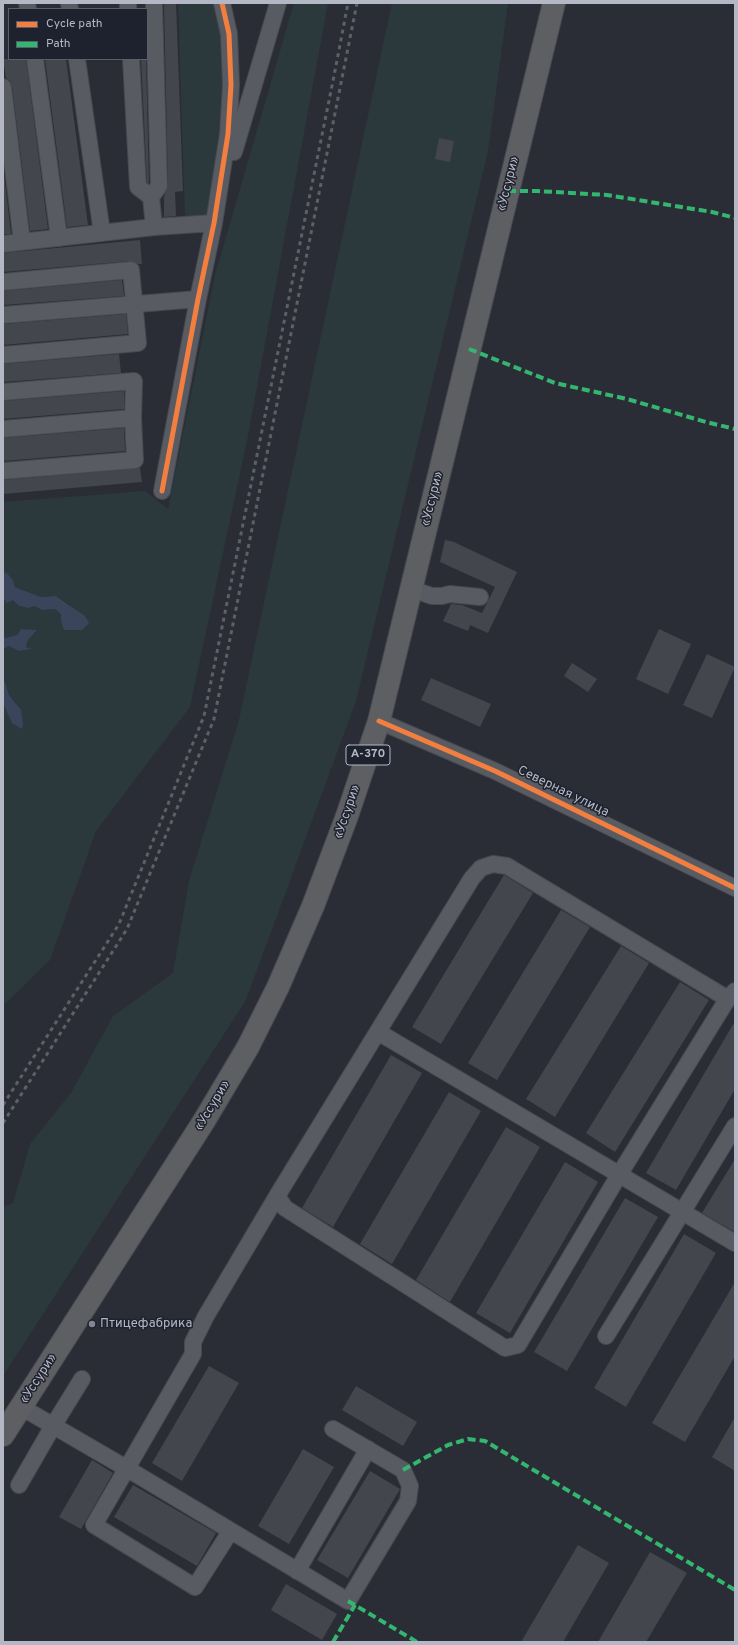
<!DOCTYPE html>
<meta charset="utf-8">
<style>
body{margin:0}
#map{position:relative;width:738px;height:1645px;overflow:hidden;background:#2a2d35;font-family:Overpass,sans-serif}
canvas{display:block}
.frame{position:absolute;inset:0;border:4px solid #b4b8c5;pointer-events:none}
.legend{position:absolute;left:8px;top:8px;width:140px;height:52px;box-sizing:border-box;background:#1e222e;border:1px solid #5a5e6a;margin:0;padding:5px 7px;list-style:none;font-size:12px;color:#b4b8c5}
.legend li{display:flex;align-items:center;gap:8px;height:20px}
.legend b{width:20px;border:1px solid #5a5e6a}
</style>
<div id="map">
<canvas width="738" height="1645"></canvas>
<div class="frame"></div>
<ul class="legend">
<li><b style="height:5px;background:#f27e40"></b>Cycle path</li>
<li><b style="height:5px;background:#33b770"></b>Path</li>
</ul>
</div>
<script>
const g = document.querySelector('canvas').getContext('2d');
g.lineJoin = 'round';
function fill(path, color) { g.fillStyle = color; g.fill(path, 'evenodd'); }
const poly = rows => new Path2D(rows.map(r => 'M' + r).join(''));
function trace(path, color, width, dash) { g.strokeStyle = color; g.lineWidth = width; g.lineCap = dash ? 'butt' : 'round'; g.setLineDash(dash || []); g.stroke(path); }
function label(font, color, halo, rows, align = 'center') {
  g.font = font + ' Overpass,sans-serif'; g.lineWidth = 3; g.setLineDash([]); g.textBaseline = 'middle'; g.strokeStyle = halo; g.fillStyle = color; for (const [text, x, y, turn = 0] of rows) {
    g.save(); g.translate(x, y); g.rotate((+turn || 0) * Math.PI / 180); g.textAlign = isNaN(turn) ? turn : align; if (halo) g.strokeText(text, 0, 0); g.fillText(text, 0, 0); g.restore();
  }
}
fill(poly([
 [178,3,219,3,224,34,226,112,208,218,185,218],
 [294,3,328,3,247,441,190,707,96,831,50,960,3,1006,3,703,12,723,16,703,9,695,5,682,3,681,3,649,9,646,19,651,31,649,26,647,28,640,37,630,21,629,17,635,5,638,3,633,3,596,13,600,19,606,29,608,34,606,42,610,55,609,62,614,71,605,56,596,41,597,15,587,13,580,6,572,3,574,3,502,145,491,168,509,215,275],
 [392,3,508,3,488,151,356,701,246,1000,3,1376,3,1207,13,1203,30,1144,71,1093,113,1016,173,973,189,881,239,720]
]), '#2b393d');
fill(poly([
 [6,572,13,580,15,587,41,597,56,596,85,616,89,623,82,630,64,630,61,621,61,614,55,609,42,610,34,606,29,608,19,606,13,600,6,603,3,596,3,574],
 [21,629,37,630,28,640,26,647,32,649,19,651,9,646,3,649,3,633,5,638,17,635],
 [3,681,5,682,9,695,21,710,23,724,22,729,12,723,5,708,3,703]
]), '#3a455c');
fill(poly([
 [164,3,176,3,183,191,175,192,176,216,164,217,164,196,168,186],
 [3,59,26,59,48,229,30,231,12,86,10,81,6,78],
 [45,59,66,59,88,225,67,227],
 [141,59,146,59,149,184,147,182],
 [439,138,454,141,450,162,435,159],
 [3,165,11,234,3,234],
 [140,240,142,264,138,264,130,261,3,272,3,253],
 [122,280,124,296,3,305,3,291],
 [126,314,128,334,3,345,3,324],
 [119,354,121,373,3,382,3,364],
 [124,391,124,409,3,419,3,401],
 [124,428,125,451,3,461,3,438],
 [139,468,140,468,142,482,3,494,3,480],
 [445,540,454,542,517,572,488,633,470,625,468,631,443,621,451,604,462,605,482,613,495,587,440,562],
 [659,629,691,644,668,694,636,679],
 [707,654,735,667,712,718,683,705],
 [572,663,597,679,588,692,564,676],
 [431,678,491,704,480,727,421,700],
 [504,875,533,893,441,1044,412,1027],
 [561,910,590,927,497,1080,468,1063],
 [621,946,649,963,555,1117,526,1099],
 [680,982,709,1000,615,1152,586,1133],
 [735,1021,735,1089,676,1190,646,1173],
 [391,1055,422,1073,333,1227,302,1208],
 [449,1092,481,1111,392,1264,360,1244],
 [506,1127,540,1147,450,1302,416,1280],
 [735,1159,735,1232,702,1213],
 [565,1162,598,1182,510,1333,476,1313],
 [625,1198,658,1217,567,1371,534,1352],
 [684,1234,716,1253,626,1407,594,1388],
 [735,1282,735,1356,685,1442,652,1423],
 [209,1366,239,1383,182,1481,152,1463],
 [356,1386,417,1422,403,1446,342,1410],
 [735,1417,735,1471,712,1457],
 [303,1449,334,1467,289,1544,258,1526],
 [92,1460,113,1473,81,1529,59,1517],
 [370,1471,400,1489,348,1578,317,1560],
 [133,1485,216,1533,197,1566,114,1517],
 [578,1545,609,1563,563,1642,521,1642],
 [650,1552,687,1573,646,1642,598,1642],
 [286,1584,337,1614,322,1640,271,1610]
]), '#43464d');
const minor = poly([
 [27,3,28,9],
 [69,3,70,9],
 [128,4,128,9],
 [35,59,59,238],
 [77,59,102,233],
 [131,59,138,187,151,197],
 [3,87,22,242],
 [234,152,278,3],
 [154,227,151,197,159,186,154,3],
 [3,244,154,227,214,223],
 [3,282,131,270,138,343,3,355],
 [3,315,198,299],
 [3,392,134,381,133,418,135,460,3,471],
 [3,429,133,418],
 [162,491,198,299,214,223,228,134,231,85,229,34,222,3],
 [411,589,432,596,442,596,450,594,480,597],
 [379,721,495,771,735,888],
 [728,999,507,866,493,864,481,868,472,878,277,1196,285,1208,505,1348,518,1345,619,1175,725,1003,728,999,735,991],
 [378,1032,735,1243],
 [606,1336,735,1126],
 [21,1407,126,1468,348,1601,408,1501,410,1486,403,1470,333,1429],
 [19,1485,53,1426,82,1379],
 [230,1532,195,1587,94,1525,193,1354,193,1342,206,1316,277,1196],
 [297,1571,368,1449]
]);
const highway = poly([
 [3,1435,204,1121,248,1047,278,987,313,906,347,816,379,721,554,3]
]);
trace(minor, '#48494f', 18);
trace(highway, '#464951', 24);
trace(minor, '#595b62', 16);
trace(highway, '#5e5f63', 22);
trace(poly([
 [3,1105,119,924,204,716,334,76,348,3],
 [3,1123,127,929,214,719,357,3]
]), '#5e6066', 3, [4, 4]);
trace(poly([
 [508,191,537,191,607,195,712,212,735,218],
 [469,349,555,383,627,399,706,422,735,429],
 [403,1470,448,1445,468,1439,485,1441,735,1590],
 [348,1601,417,1642],
 [333,1642,355,1605]
]), '#33b770', 4, [8, 4]);
trace(poly([
 [162,491,198,299,214,223,228,134,231,85,229,34,222,3],
 [379,721,495,771,735,888]
]), '#f27e40', 5);
for (const [x, y, r, color] of [
 [92,1324,4,"#848793"]
]) { const dot = new Path2D(); dot.arc(x, y, r, 0, 2 * Math.PI); g.fillStyle = color; g.fill(dot); trace(dot, '#1e222e', 1.5); }
for (const [x, y, w] of [
 [368,755,44]
]) { const box = new Path2D(); box.roundRect(x - w / 2, y - 10, w, 20, 3); g.fillStyle = '#1e222e'; g.fill(box); trace(box, '#b4b8c5', 1); }
label('bold 12px', '#b4b8c5', null, [
 ["А-370",368,755]
]);
label('13px', '#b4b8c5', '#1e222e', [
 ["«Уссури»",509,184,-76],
 ["«Уссури»",433,499,-76],
 ["Северная улица",563,792,26],
 ["«Уссури»",348,812,-71],
 ["«Уссури»",213,1106,-59],
 ["«Уссури»",39,1379,-57]
]);
label('13px', '#b4b8c5', '#1e222e', [
 ["Птицефабрика",100,1324]
], 'left');
</script>
